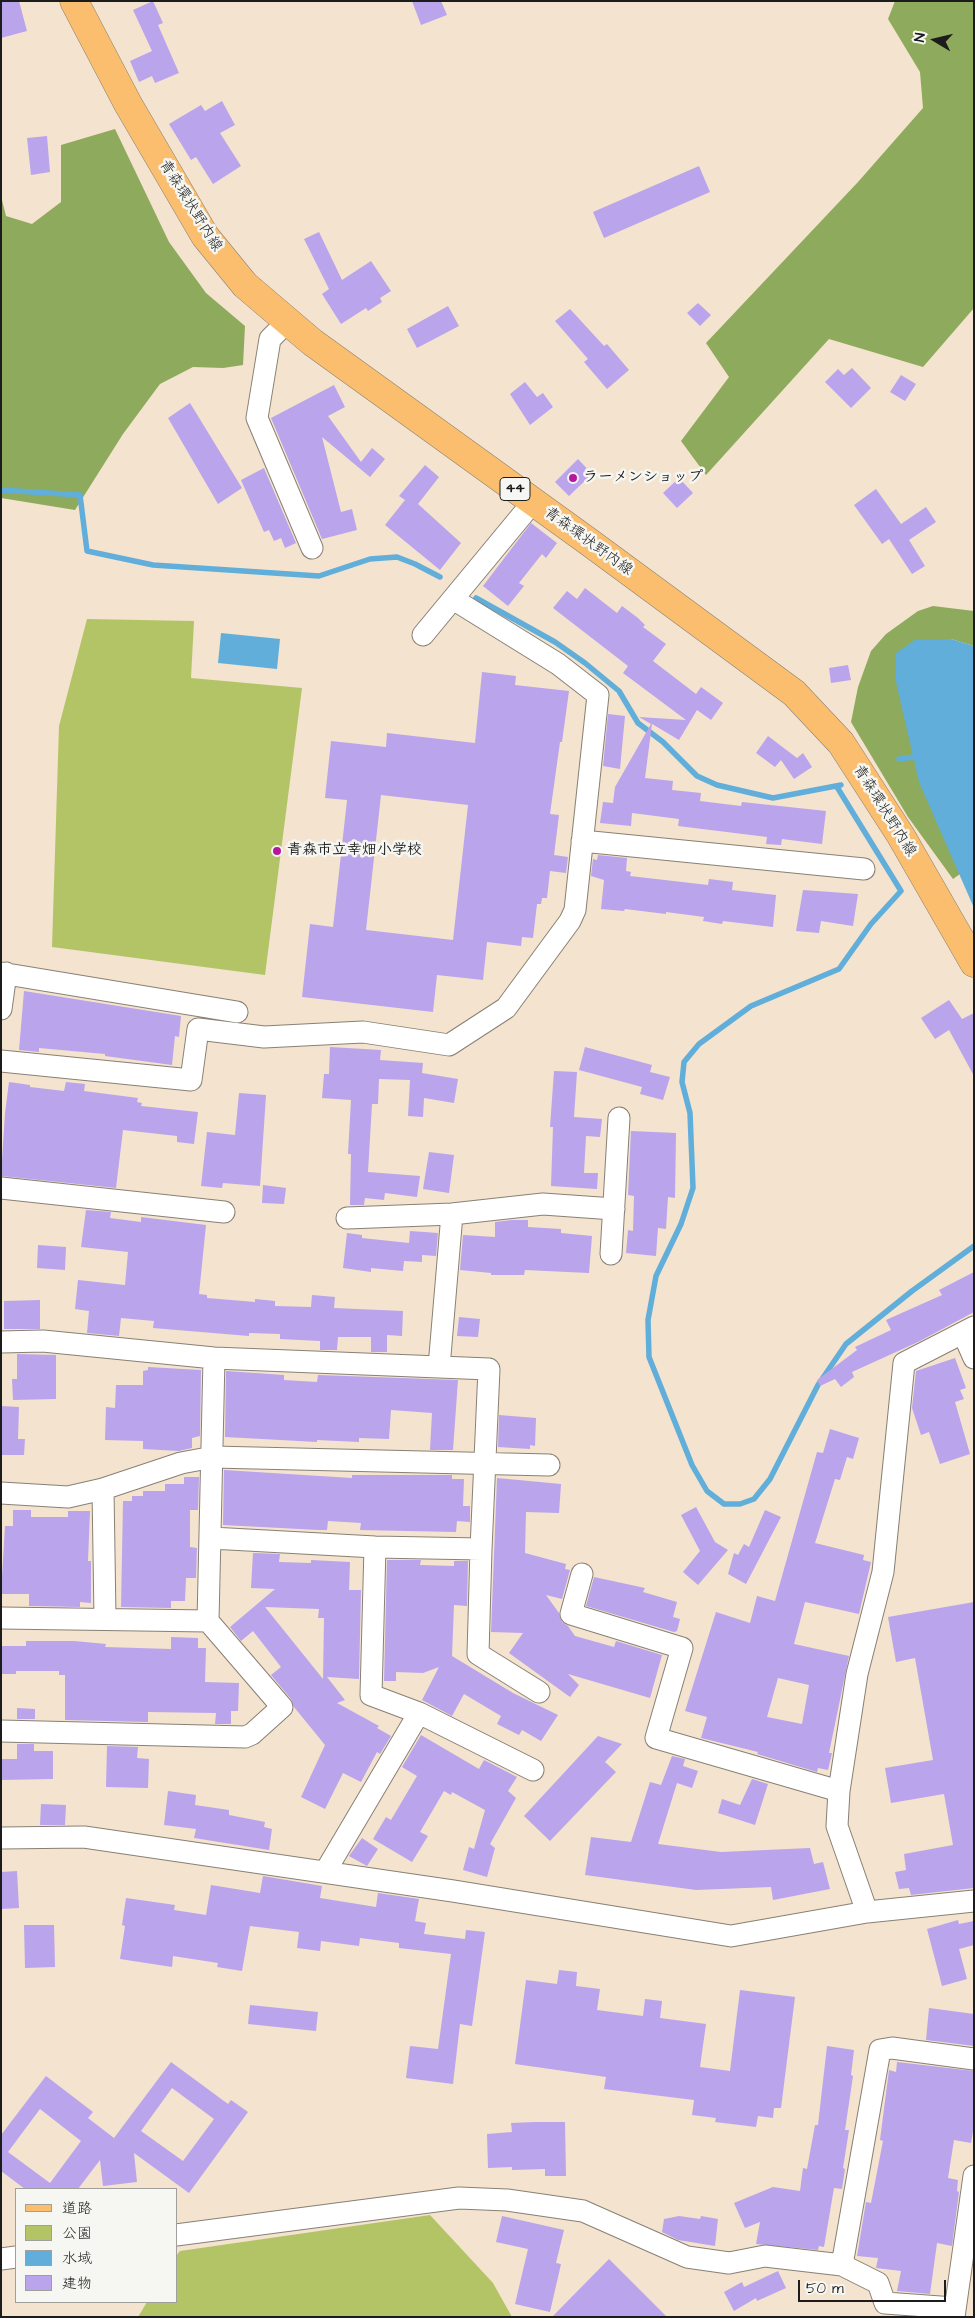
<!DOCTYPE html>
<meta charset="utf-8">
<style>
body{margin:0}
#map{position:relative;width:975px;height:2318px;overflow:hidden;background:#f4e3ce;font-family:"Architects Daughter","Klee One",sans-serif}
canvas{display:block}
.frame{position:absolute;inset:0;border:2px solid #1c1c1c;pointer-events:none}
.legend{position:absolute;left:15px;top:2188px;width:162px;height:115px;box-sizing:border-box;background:#f6f6f2;border:1px solid #9f9f9c;margin:0;padding:6px 9px;list-style:none;font-size:15px;color:#1c1c1c}
.legend li{display:flex;align-items:center;gap:10px;height:25px}
.legend b{width:25px;border:1px solid #9f9f9c}
.north{position:absolute;left:910px;top:15px;width:50px;height:50px;-webkit-text-stroke:4px #f6f6f2;paint-order:stroke;rotate:279deg;font-size:14px;font-weight:700;line-height:20px;text-align:center;color:#1c1c1c}
.north::after{content:'';display:block;margin:auto;width:18px;height:22px;background:#1c1c1c;clip-path:polygon(50% 0,100% 100%,50% 72%,0 100%)}
.scale{position:absolute;left:798px;top:2280px;width:148px;height:22px;box-sizing:border-box;border:2px solid #1c1c1c;border-top:0;padding-left:6px;font-size:15px;line-height:18px;white-space:nowrap;color:#1c1c1c;-webkit-text-stroke:4px #f6f6f2;paint-order:stroke}
</style>
<div id="map">
<canvas width="975" height="2318"></canvas>
<div class="frame"></div>
<ul class="legend">
<li><b style="height:6px;background:#fbbe6e"></b>道路</li>
<li><b style="height:14px;background:#b3c467"></b>公園</li>
<li><b style="height:14px;background:#60aed9"></b>水域</li>
<li><b style="height:14px;background:#baa4ec"></b>建物</li>
</ul>
<div class="north">N</div>
<div class="scale">50 m</div>
</div>
<script>
const g = document.querySelector('canvas').getContext('2d');
g.lineJoin = 'round';
function fill(path, color) { g.fillStyle = color; g.fill(path, 'evenodd'); }
const poly = rows => new Path2D(rows.map(r => 'M' + r).join(''));
function trace(path, color, width, dash) { g.strokeStyle = color; g.lineWidth = width; g.lineCap = dash ? 'butt' : 'round'; g.setLineDash(dash || []); g.stroke(path); }
function label(font, color, halo, rows, align = 'center') {
  g.font = font + ' "Architects Daughter","Klee One",sans-serif'; g.lineWidth = 5; g.setLineDash([]); g.textBaseline = 'middle'; g.strokeStyle = halo; g.fillStyle = color; for (const [text, x, y, turn = 0] of rows) {
    g.save(); g.translate(x, y); g.rotate((+turn || 0) * Math.PI / 180); g.textAlign = isNaN(turn) ? turn : align; if (halo) g.strokeText(text, 0, 0); g.fillText(text, 0, 0); g.restore();
  }
}
fill(poly([
 [87,619,194,621,191,678,302,688,265,975,52,947,59,726],
 [430,2215,493,2283,512,2317,138,2317,147,2302,176,2302,176,2256,180,2251]
]), '#b3c467');
fill(poly([
 [895,1,974,1,974,308,923,367,829,339,706,475,681,441,729,377,706,343,858,182,923,108,920,72,888,19],
 [115,129,169,242,206,293,245,326,243,365,223,368,193,367,160,384,123,434,75,510,1,498,1,196,6,216,32,224,61,202,61,145],
 [933,606,974,611,974,646,951,639,948,845,960,874,953,879,908,817,851,722,858,687,871,651,886,634,918,611]
]), '#8eaa5c');
fill(poly([
 [221,633,280,639,277,669,218,663],
 [951,639,974,646,974,908,919,782,896,682,896,653,915,640]
]), '#60aed9');
trace(poly([
 [1,490,80,495,87,551,153,565,319,576,370,559,397,557,415,564,440,577],
 [476,598,555,642,585,663,619,691,638,723,663,742,697,776,717,785,773,798,841,785],
 [899,759,920,756],
 [837,787,901,891,871,924,839,969,751,1006,699,1044,684,1062,682,1082,690,1113,693,1188,681,1224,656,1276,648,1320,649,1357,692,1465,707,1491,724,1504,740,1504,754,1499,770,1479,818,1385,846,1344,912,1291,974,1246]
]), '#60aed9', 5.5);
fill(poly([
 [1,1,19,1,27,31,1,38],
 [153,1,163,23,158,25,179,73,155,83,152,76,139,82,130,61,152,51,133,10],
 [412,1,441,1,447,15,421,25],
 [222,101,235,125,220,133,241,166,213,184,196,157,191,160,169,124,201,105,205,111],
 [47,136,50,172,31,175,27,138],
 [699,166,710,192,604,238,593,212],
 [319,232,342,280,371,261,391,291,380,298,382,302,368,311,366,308,341,324,322,294,329,289,304,239],
 [698,303,711,315,700,326,687,313],
 [448,306,459,326,417,348,407,329],
 [570,309,604,346,607,344,629,370,607,389,584,362,588,359,555,321],
 [852,368,871,388,851,408,825,382,838,369,844,375],
 [901,375,916,384,905,401,890,392],
 [525,382,537,397,543,393,553,407,530,425,510,394],
 [334,385,345,407,328,416,361,462,372,448,385,459,370,477,322,437,341,512,352,509,357,530,322,539,271,418],
 [190,403,242,488,218,504,168,418],
 [578,459,592,474,569,496,555,482],
 [425,465,439,477,418,504,461,543,440,570,385,525,405,500,399,496],
 [264,468,296,543,285,548,281,538,274,541,269,530,264,532,241,480],
 [679,478,693,493,677,508,663,493],
 [876,489,901,524,926,507,936,522,909,540,925,566,912,574,889,539,882,544,854,505],
 [531,523,557,543,546,558,542,554,519,583,524,586,508,606,483,586],
 [585,588,617,613,622,606,638,618,645,625,643,627,666,644,653,661,696,694,701,687,723,703,711,720,697,710,679,740,652,724,645,778,673,781,672,790,701,793,700,801,741,806,742,802,826,811,822,844,782,839,781,845,766,844,767,837,678,826,679,819,632,813,631,826,600,823,603,802,613,803,615,787,651,724,639,717,686,720,623,673,628,666,553,608,567,591,577,599],
 [848,665,851,680,831,683,829,668],
 [482,672,516,676,515,685,569,691,562,742,560,742,550,814,559,815,554,855,568,857,566,873,550,871,547,898,542,898,541,904,537,904,533,938,522,937,521,946,487,942,483,980,437,975,433,1012,302,997,310,924,333,927,347,800,325,798,331,741,386,747,387,733,475,743],
 [381,795,468,805,453,940,366,930],
 [608,714,625,716,620,769,603,766],
 [768,736,797,758,803,753,812,767,794,779,781,760,775,767,756,753],
 [598,855,627,858,626,871,631,872,630,876,708,885,709,879,733,882,732,890,776,895,773,927,723,921,722,924,703,921,704,917,666,912,666,914,625,909,624,911,601,909,604,880,591,876,593,859,597,860],
 [803,890,858,894,853,926,821,921,819,933,796,931],
 [24,991,181,1016,179,1037,175,1036,172,1065,105,1056,105,1054,39,1048,39,1052,19,1050],
 [949,1000,962,1019,974,1013,974,1076,949,1030,935,1039,921,1018],
 [330,1047,381,1050,380,1060,423,1063,422,1073,458,1079,454,1103,424,1098,423,1117,408,1116,410,1080,379,1079,378,1104,372,1104,368,1172,420,1176,417,1197,385,1193,384,1200,365,1198,364,1205,350,1205,351,1154,348,1154,351,1100,322,1098,324,1074,329,1074],
 [585,1047,652,1065,650,1072,670,1077,663,1100,640,1094,642,1087,579,1070],
 [554,1071,577,1072,574,1117,602,1119,600,1137,586,1136,584,1173,598,1173,597,1189,551,1186,553,1127,550,1127],
 [9,1082,30,1085,30,1087,64,1091,66,1082,85,1084,84,1091,138,1098,137,1102,142,1103,141,1106,198,1112,194,1144,177,1142,177,1136,123,1130,116,1188,1,1176,5,1113],
 [239,1093,266,1095,260,1186,223,1183,222,1188,201,1186,207,1132,235,1135],
 [631,1131,676,1133,675,1198,668,1197,666,1229,658,1228,656,1256,626,1253,628,1230,633,1231,634,1196,628,1195],
 [429,1152,454,1155,449,1193,423,1189],
 [263,1185,286,1188,284,1204,262,1203],
 [86,1210,111,1212,110,1218,141,1222,141,1217,206,1225,199,1294,207,1295,207,1298,255,1302,255,1299,275,1301,275,1306,311,1307,312,1295,335,1297,334,1308,403,1311,402,1336,387,1335,387,1352,371,1352,371,1337,338,1337,337,1350,320,1350,320,1341,280,1339,280,1334,249,1333,249,1336,153,1328,154,1321,121,1318,119,1336,87,1333,89,1311,75,1309,78,1280,125,1285,128,1252,81,1247],
 [512,1220,528,1220,528,1227,561,1229,561,1233,592,1236,589,1273,525,1270,524,1275,491,1275,491,1273,460,1270,463,1235,495,1237,495,1222],
 [410,1231,438,1233,436,1256,422,1255,422,1262,404,1261,403,1271,371,1268,371,1272,343,1268,347,1233,362,1235,362,1238,409,1243],
 [38,1245,66,1247,65,1270,37,1268],
 [974,1272,974,1312,918,1342,852,1372,854,1377,841,1387,835,1379,820,1386,817,1380,857,1350,855,1347,891,1330,886,1320,942,1295,939,1290],
 [40,1300,40,1329,4,1329,4,1301],
 [459,1317,480,1319,478,1337,457,1336],
 [17,1354,56,1355,56,1399,13,1400,12,1379,17,1379],
 [955,1358,966,1388,960,1390,964,1399,955,1402,970,1454,940,1464,929,1432,921,1435,912,1408,916,1371],
 [148,1367,201,1370,200,1436,192,1438,192,1448,179,1451,143,1449,143,1441,105,1440,106,1407,115,1408,116,1385,143,1385,143,1371,148,1370],
 [226,1371,284,1375,284,1380,317,1382,318,1375,458,1380,453,1450,430,1450,432,1413,391,1410,389,1439,359,1438,359,1442,317,1440,317,1442,225,1437],
 [1,1406,19,1407,18,1439,25,1439,24,1455,1,1455],
 [499,1415,536,1418,535,1446,530,1445,530,1449,498,1447],
 [830,1429,859,1438,853,1459,847,1457,840,1480,835,1479,815,1543,864,1555,863,1560,871,1562,859,1614,805,1602,794,1644,849,1656,829,1753,832,1753,828,1770,818,1768,817,1772,757,1754,758,1752,701,1738,707,1717,685,1711,716,1612,750,1623,757,1596,775,1601,817,1452,823,1453],
 [778,1678,809,1685,802,1724,767,1717],
 [224,1470,352,1478,352,1475,452,1475,452,1479,464,1479,463,1506,470,1506,470,1522,457,1521,456,1532,360,1530,361,1523,328,1521,327,1530,319,1530,223,1525],
 [184,1477,199,1477,198,1510,190,1510,190,1547,197,1548,196,1578,186,1578,185,1601,171,1601,171,1608,121,1607,123,1501,132,1501,132,1496,143,1496,143,1491,165,1491,165,1484,184,1484],
 [497,1478,561,1484,559,1513,526,1512,525,1553,566,1564,565,1569,570,1570,562,1599,546,1595,559,1613,562,1622,568,1626,575,1636,614,1647,616,1641,662,1655,650,1698,568,1674,579,1685,570,1697,509,1653,523,1633,491,1632],
 [696,1507,715,1542,728,1550,698,1585,683,1572,700,1551,681,1515],
 [13,1510,31,1510,31,1517,68,1517,68,1511,90,1511,88,1561,91,1561,91,1603,80,1602,80,1607,29,1606,29,1594,1,1594,5,1526,13,1526],
 [765,1510,781,1517,746,1584,728,1574,734,1553,738,1555,744,1544,749,1547],
 [253,1553,280,1554,279,1562,311,1563,311,1560,350,1562,349,1590,361,1590,359,1679,327,1677,345,1700,337,1703,379,1726,377,1728,391,1736,380,1754,377,1752,361,1782,343,1773,325,1809,301,1797,325,1745,294,1707,291,1699,271,1675,281,1667,253,1631,241,1641,230,1627,275,1589,251,1588],
 [265,1607,319,1609,318,1618,324,1618,323,1679],
 [387,1560,421,1560,420,1565,454,1566,454,1561,468,1561,467,1606,454,1605,452,1656,513,1693,558,1715,541,1741,522,1730,519,1735,497,1724,501,1716,464,1694,452,1716,422,1700,439,1667,423,1673,396,1672,396,1681,384,1681],
 [594,1577,645,1588,643,1592,677,1602,673,1617,680,1619,677,1631,674,1632,586,1606],
 [974,1602,974,1888,911,1895,909,1888,899,1889,895,1872,906,1870,904,1854,953,1845,944,1794,891,1803,885,1768,933,1760,915,1658,896,1662,888,1617],
 [171,1637,198,1638,198,1648,206,1648,205,1682,239,1683,238,1711,231,1711,231,1724,215,1724,216,1713,148,1712,148,1722,65,1720,65,1675,59,1675,59,1671,16,1671,16,1674,1,1674,1,1646,26,1646,26,1641,74,1641,106,1644,105,1647,171,1649],
 [17,1708,35,1709,35,1719,17,1719],
 [421,1735,479,1769,484,1760,517,1777,508,1791,516,1798,490,1844,495,1848,487,1877,463,1870,469,1847,474,1849,485,1810,452,1792,451,1795,444,1791,420,1832,428,1836,412,1862,373,1839,386,1817,391,1820,417,1776,402,1767],
 [598,1736,622,1744,605,1762,616,1772,550,1841,524,1816],
 [17,1744,34,1744,34,1751,53,1751,53,1779,1,1780,1,1759,17,1759],
 [107,1746,138,1747,137,1758,149,1759,148,1788,106,1787],
 [672,1756,685,1759,683,1766,698,1771,692,1788,677,1783,658,1844,721,1852,810,1848,814,1864,823,1862,830,1889,773,1900,771,1887,696,1890,585,1875,591,1837,631,1842,650,1782,661,1785],
 [752,1779,768,1784,755,1825,718,1813,722,1799,740,1805],
 [168,1791,196,1795,195,1805,229,1810,229,1815,265,1822,264,1827,272,1829,269,1850,194,1838,196,1829,164,1825],
 [41,1804,66,1805,65,1825,40,1825],
 [362,1838,378,1849,367,1866,349,1856],
 [17,1871,19,1908,1,1909,1,1872],
 [263,1876,322,1886,320,1898,376,1907,378,1893,419,1899,415,1921,426,1923,424,1934,465,1939,466,1930,485,1932,472,2026,460,2024,453,2084,406,2078,410,2046,438,2049,451,1954,399,1948,399,1943,360,1938,359,1946,321,1941,320,1951,297,1948,299,1932,250,1926,242,1971,217,1967,218,1963,173,1956,172,1967,120,1959,125,1926,122,1925,126,1898,175,1905,174,1910,206,1915,211,1885,260,1893],
 [958,1920,959,1924,974,1921,974,1945,959,1949,967,1979,942,1986,927,1929],
 [24,1925,54,1925,55,1967,25,1968],
 [559,1970,577,1972,576,1986,600,1989,597,2010,643,2016,645,1999,662,2001,660,2018,706,2024,700,2067,730,2071,740,1990,795,1997,781,2108,774,2108,773,2118,758,2116,756,2127,715,2122,716,2118,692,2115,694,2100,604,2089,606,2077,515,2064,526,1980,557,1984],
 [250,2005,318,2012,316,2031,248,2024],
 [929,2008,974,2014,974,2046,926,2040],
 [827,2046,854,2050,851,2075,853,2076,845,2130,849,2130,843,2168,845,2169,842,2189,834,2188,824,2247,819,2246,818,2250,756,2244,760,2222,745,2228,734,2203,773,2187,800,2191,803,2168,807,2169,815,2125,818,2125],
 [171,2062,228,2104,231,2100,248,2112,189,2193,134,2153,137,2182,103,2186,100,2160,78,2189,25,2189,1,2171,1,2135,46,2076,93,2112,88,2118,114,2138],
 [172,2088,214,2119,183,2161,141,2131],
 [40,2109,81,2141,50,2183,8,2152],
 [897,2062,974,2071,974,2125,971,2143,954,2140,948,2178,958,2180,957,2191,959,2192,952,2246,937,2243,930,2294,897,2291,901,2271,876,2268,878,2258,857,2256,866,2202,871,2203,883,2141,880,2140,889,2070,896,2072],
 [535,2122,565,2122,566,2176,545,2176,545,2169,512,2170,512,2167,488,2168,487,2134,512,2132,511,2123],
 [502,2216,564,2230,556,2263,561,2264,550,2312,515,2304,528,2249,496,2242],
 [679,2216,700,2219,701,2216,718,2219,715,2246,678,2240,662,2232,664,2219],
 [609,2259,667,2317,552,2317],
 [778,2271,786,2288,757,2301,756,2298,734,2311,724,2292,742,2282,744,2287]
]), '#baa4ec');
const minor = poly([
 [287,322,270,339,257,418,312,548],
 [423,635,533,502],
 [582,841,864,869],
 [1,973,237,1012],
 [1,1009,6,973],
 [1,1061,191,1080,198,1029,264,1037,363,1032,449,1045,506,1008,570,921,575,910,598,695,558,664,453,599],
 [1,1188,224,1212],
 [347,1218,452,1214,543,1204,614,1209],
 [611,1254,619,1118],
 [963,1333,974,1358],
 [1,1342,43,1341,214,1358,489,1369,481,1549,375,1547,211,1538],
 [439,1367,452,1214],
 [103,1489,105,1618],
 [1,1493,68,1497,103,1489,181,1463,213,1457,549,1465],
 [375,1547,371,1695,419,1713,533,1770],
 [481,1549,478,1654,539,1692],
 [582,1574,571,1614,682,1648,656,1738,839,1791],
 [1,1618,208,1621,214,1358],
 [1,1731,245,1737,252,1734,282,1707,208,1621],
 [1,1838,84,1837,453,1891,731,1936,867,1912,974,1901],
 [325,1872,419,1713],
 [867,1912,837,1826,839,1791,857,1674,883,1572,904,1363,974,1327],
 [176,2235,459,2198,507,2200,583,2211,687,2257,729,2263,765,2256,842,2265,878,2283,885,2303,954,2308],
 [1,2259,16,2257],
 [842,2265,880,2050,892,2048,974,2059],
 [954,2317,974,2176]
]);
const major = poly([
 [74,1,128,104,205,236,245,285,312,342,589,542,794,693,841,743,901,836,974,963]
]);
trace(minor, '#888075', 23);
trace(major, '#888075', 29);
trace(minor, '#fff', 21);
trace(major, '#fbbe6e', 28);
for (const [x, y, r, color] of [
 [573,478,5,"#b5179e"],
 [277,851,5,"#b5179e"]
]) { const dot = new Path2D(); dot.arc(x, y, r, 0, 2 * Math.PI); g.fillStyle = color; g.fill(dot); trace(dot, '#f6f6f2', 2); }
for (const [x, y, w] of [
 [515,489,30]
]) { const box = new Path2D(); box.roundRect(x - w / 2, y - 11.5, w, 23, 4); g.fillStyle = '#f6f6f2'; g.fill(box); trace(box, '#1c1c1c', 1); }
label('bold 14px', '#1c1c1c', null, [
 ["44",515,489]
]);
label('15px', '#1c1c1c', '#f6f6f2', [
 ["青森環状野内線",190,206,58],
 ["青森環状野内線",588,542,36],
 ["青森環状野内線",884,811,58]
]);
label('bold 15px', '#1c1c1c', '#f6f6f2', [
 ["ラーメンショップ",583,478],
 ["青森市立幸畑小学校",287,851]
], 'left');
</script>
